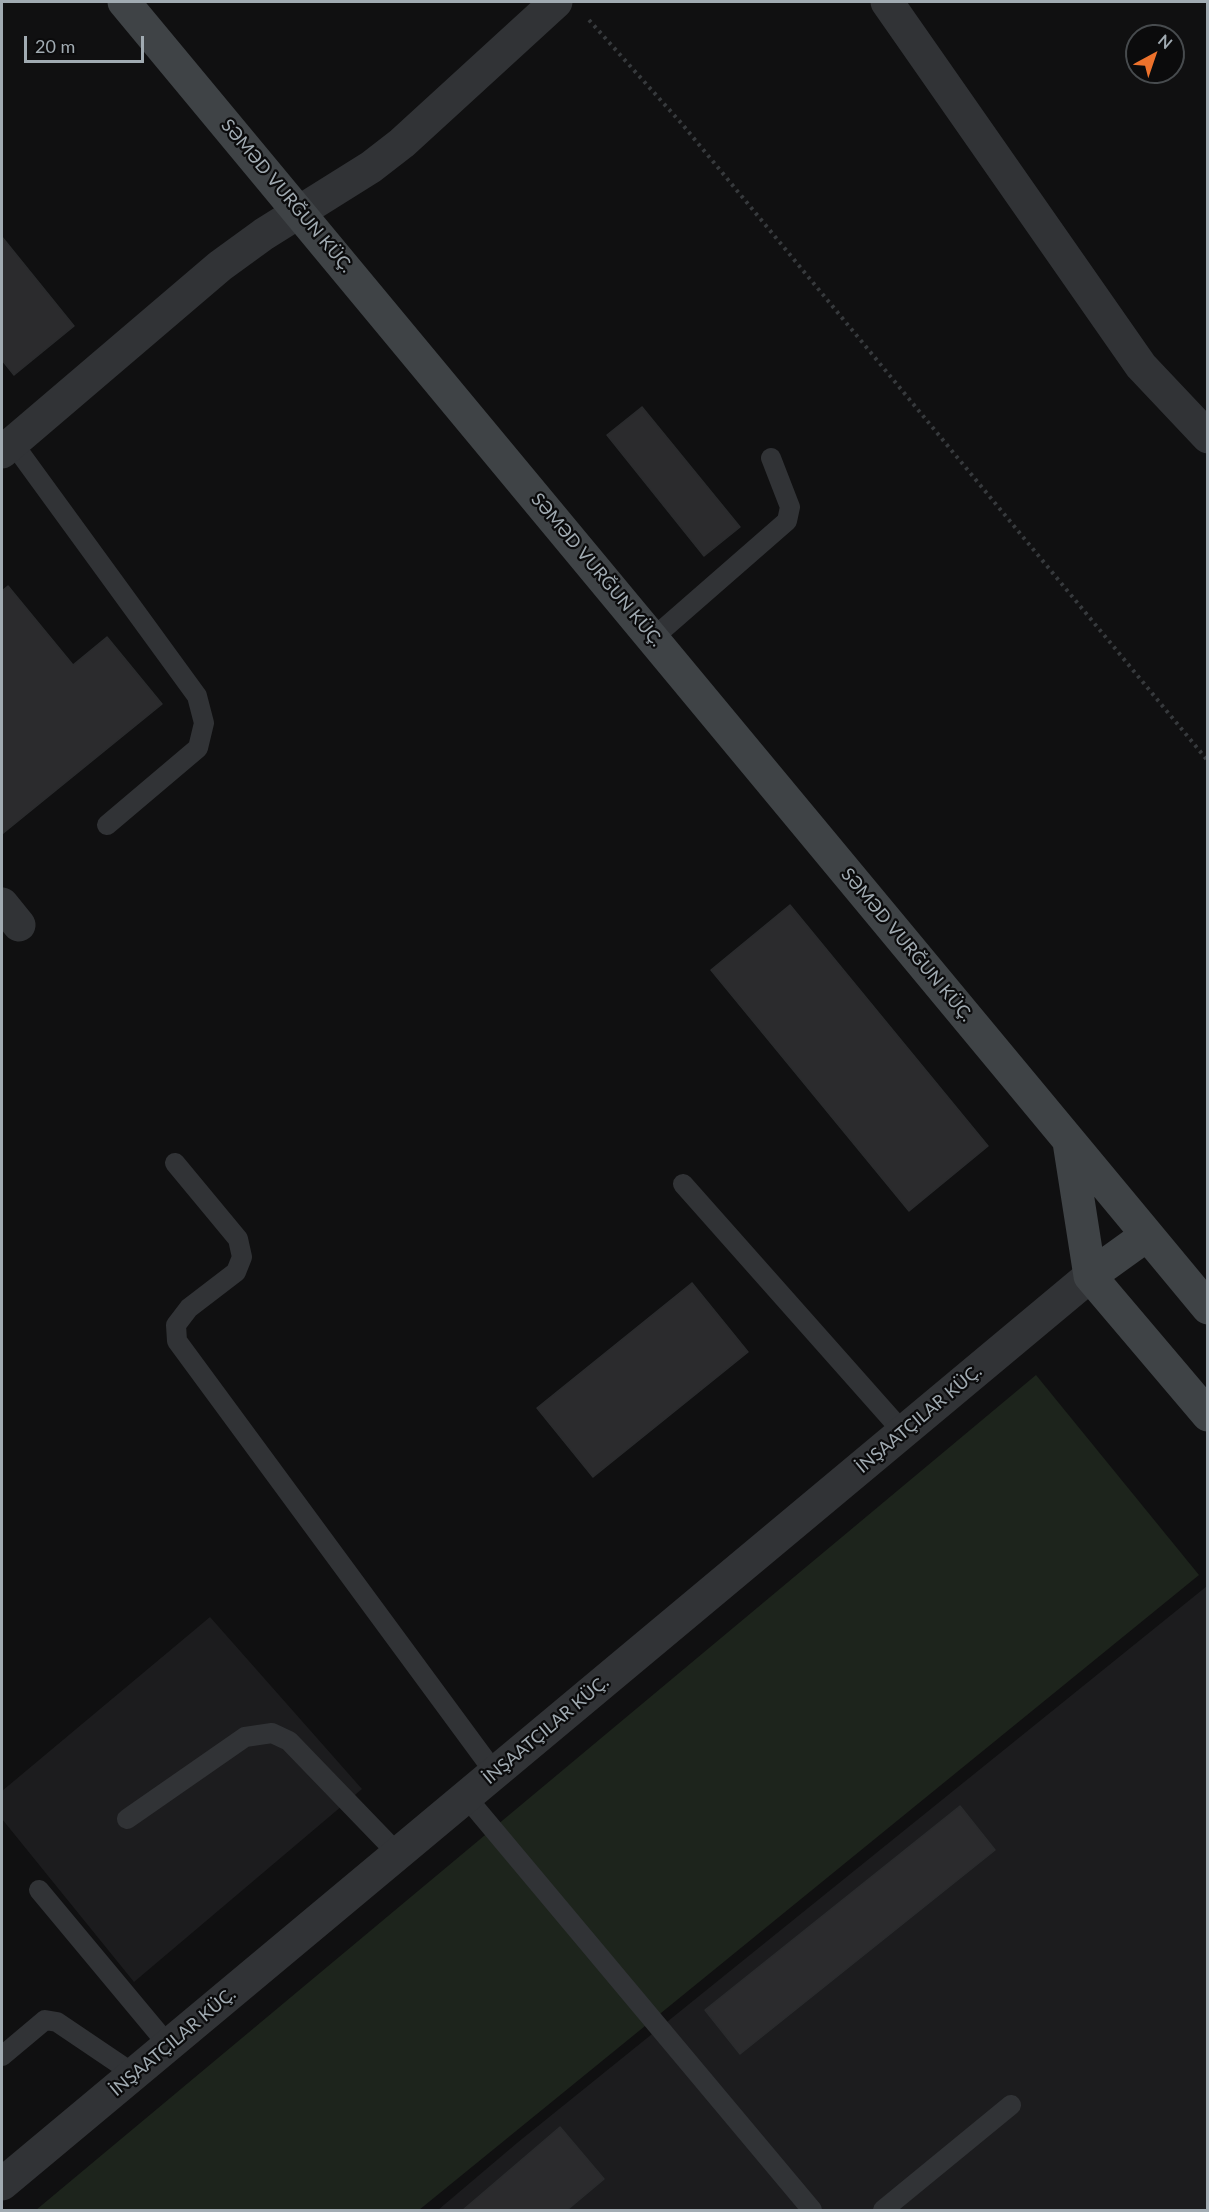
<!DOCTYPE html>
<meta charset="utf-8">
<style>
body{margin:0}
#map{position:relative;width:1209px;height:2212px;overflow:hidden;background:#101011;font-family:Lato,sans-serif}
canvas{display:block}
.frame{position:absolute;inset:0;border:3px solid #a1abb2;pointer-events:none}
.north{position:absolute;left:1125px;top:24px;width:60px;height:60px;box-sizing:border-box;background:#0b0b0c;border:2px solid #474b4e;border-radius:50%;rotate:40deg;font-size:16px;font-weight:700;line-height:24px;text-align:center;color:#a1abb2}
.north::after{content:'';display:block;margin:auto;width:21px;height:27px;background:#ed722c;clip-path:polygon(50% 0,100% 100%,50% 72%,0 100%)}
.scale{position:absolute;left:24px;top:36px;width:120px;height:27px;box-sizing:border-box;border:3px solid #a1abb2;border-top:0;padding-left:8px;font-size:18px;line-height:21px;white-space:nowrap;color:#a1abb2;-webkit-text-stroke:4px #0b0b0c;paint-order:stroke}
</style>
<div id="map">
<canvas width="1209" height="2212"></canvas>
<div class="frame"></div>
<div class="north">N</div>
<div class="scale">20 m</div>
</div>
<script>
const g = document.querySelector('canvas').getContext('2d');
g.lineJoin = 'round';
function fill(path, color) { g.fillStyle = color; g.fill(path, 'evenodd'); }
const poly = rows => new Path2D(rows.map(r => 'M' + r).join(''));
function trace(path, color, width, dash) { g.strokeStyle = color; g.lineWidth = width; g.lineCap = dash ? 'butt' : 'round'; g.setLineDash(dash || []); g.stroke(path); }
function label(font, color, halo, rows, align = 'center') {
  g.font = font + ' Lato,sans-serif'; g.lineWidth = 4.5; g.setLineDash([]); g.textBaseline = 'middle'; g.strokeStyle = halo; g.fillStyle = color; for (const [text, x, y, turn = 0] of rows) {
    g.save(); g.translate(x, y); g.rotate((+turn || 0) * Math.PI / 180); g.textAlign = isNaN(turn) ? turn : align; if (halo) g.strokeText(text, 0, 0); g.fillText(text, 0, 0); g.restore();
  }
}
fill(poly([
 [1207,1586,1207,2210,438,2210,517,2143],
 [210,1617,362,1789,134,1982,2,1819,2,1791]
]), '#1c1c1e');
fill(poly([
 [1036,1375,1199,1575,419,2210,36,2210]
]), '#1d241c');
const building = poly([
 [2,237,74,326,14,375,2,360,2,237],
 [642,407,740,527,704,556,607,435,642,407],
 [8,586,73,665,107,637,162,704,2,834,2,591,8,586],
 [790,905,988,1146,909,1211,711,970,790,905],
 [692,1283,748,1352,593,1477,537,1408,692,1283],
 [960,1806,995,1850,740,2054,705,2010,960,1806],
 [560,2127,604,2179,567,2210,463,2210,560,2127]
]);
fill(building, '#2b2b2d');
trace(building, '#2a2b2d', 1.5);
trace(poly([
 [589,20,682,124,1208,761]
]), '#373a3d', 4, [3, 4.5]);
trace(poly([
 [12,442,197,696,204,723,198,748,107,825],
 [653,638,787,521,790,507,771,458],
 [175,1163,238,1239,242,1257,236,1272,189,1308,176,1325,177,1341,495,1773],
 [683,1184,903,1432],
 [467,1798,812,2210],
 [127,1819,245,1737,272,1733,289,1741,399,1855],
 [39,1890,169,2046],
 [2,2056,45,2020,57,2022,134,2074],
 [883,2210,1011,2105]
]), '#313336', 20);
trace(poly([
 [887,2,1141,366,1208,437],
 [2,452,220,266,264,234,371,167,402,143,556,2],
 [2,904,19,925],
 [2,2184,1090,1276]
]), '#313336', 33);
trace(poly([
 [124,2,1208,1308],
 [1069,1142,1090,1276],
 [1090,1276,1208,1415],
 [1090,1276,1147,1235]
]), '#3f4346', 33);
label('18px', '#a1abb2', '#0b0b0c', [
 ["SƏMƏD VURĞUN KÜÇ.",287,196,50],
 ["SƏMƏD VURĞUN KÜÇ.",597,570,50],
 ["SƏMƏD VURĞUN KÜÇ.",907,945,50],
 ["İNŞAATÇILAR KÜÇ.",919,1419,-40],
 ["İNŞAATÇILAR KÜÇ.",546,1730,-40],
 ["İNŞAATÇILAR KÜÇ.",173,2042,-40]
]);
</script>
